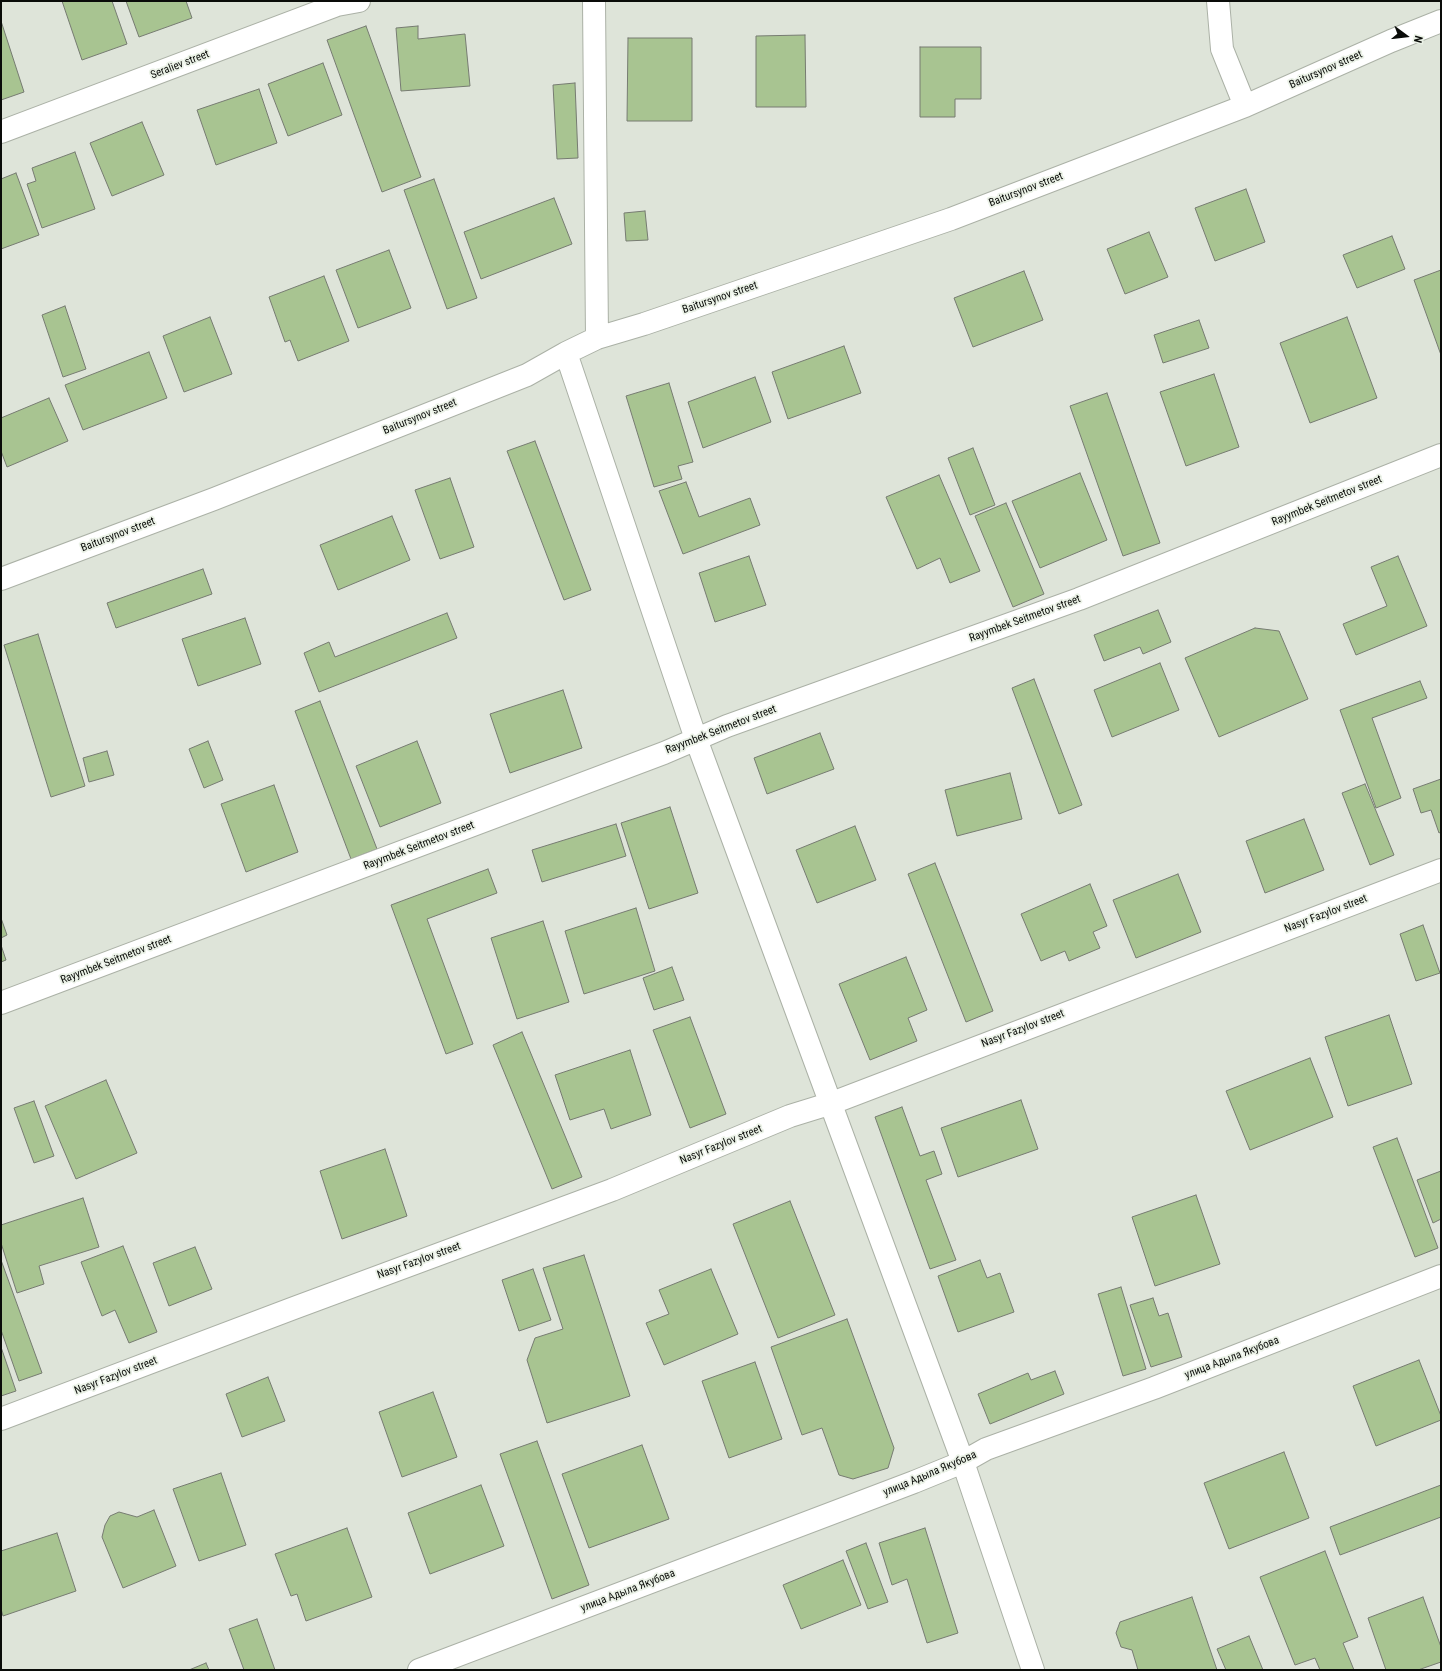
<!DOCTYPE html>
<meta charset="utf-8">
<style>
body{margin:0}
#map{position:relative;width:1442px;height:1671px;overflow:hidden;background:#dee4d9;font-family:"Roboto Condensed",sans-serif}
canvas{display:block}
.frame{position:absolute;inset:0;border:2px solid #0a0c09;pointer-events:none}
.north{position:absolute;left:1386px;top:16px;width:40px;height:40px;-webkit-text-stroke:3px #ebf2e7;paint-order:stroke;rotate:105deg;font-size:11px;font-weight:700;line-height:16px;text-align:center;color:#0a0c09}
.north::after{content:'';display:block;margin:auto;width:14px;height:18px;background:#0a0c09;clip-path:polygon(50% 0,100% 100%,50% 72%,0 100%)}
</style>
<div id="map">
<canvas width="1442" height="1671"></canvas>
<div class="frame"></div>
<div class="north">N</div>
</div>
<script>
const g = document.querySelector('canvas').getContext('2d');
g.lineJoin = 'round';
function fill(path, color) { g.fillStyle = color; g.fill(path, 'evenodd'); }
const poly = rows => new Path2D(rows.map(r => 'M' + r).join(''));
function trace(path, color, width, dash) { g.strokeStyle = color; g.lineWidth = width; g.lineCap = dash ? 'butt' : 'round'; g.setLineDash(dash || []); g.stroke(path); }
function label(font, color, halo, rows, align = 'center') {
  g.font = font + ' "Roboto Condensed",sans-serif'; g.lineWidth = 3.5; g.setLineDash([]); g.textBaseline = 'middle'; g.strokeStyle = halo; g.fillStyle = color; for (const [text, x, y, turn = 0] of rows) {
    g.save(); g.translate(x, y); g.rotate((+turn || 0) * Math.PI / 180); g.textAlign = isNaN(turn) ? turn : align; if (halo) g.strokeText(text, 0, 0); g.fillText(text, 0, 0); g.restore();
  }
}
const building = poly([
 [62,1,112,1,127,44,82,60,62,1],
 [126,1,186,1,192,18,139,37,126,1],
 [1,21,24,92,1,100,1,21],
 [366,26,421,177,382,192,327,40,366,26],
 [418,26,418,39,465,34,470,86,401,91,396,28,418,26],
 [805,35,806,107,756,107,756,36,805,35],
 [628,38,692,38,692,121,627,121,628,38],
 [920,47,981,47,981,99,955,99,955,117,920,117,920,47],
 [323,63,342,115,288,136,268,84,323,63],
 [575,83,578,158,557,159,553,85,575,83],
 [259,89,277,143,216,165,197,110,259,89],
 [142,122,164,175,112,196,90,143,142,122],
 [75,152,95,209,42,228,27,184,36,181,32,168,75,152],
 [16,173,39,235,1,249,1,179,16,173],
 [434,179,477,298,447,309,404,190,434,179],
 [1246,189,1265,242,1215,261,1195,208,1246,189],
 [554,198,572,244,481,279,464,232,554,198],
 [645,211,648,240,626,241,624,213,645,211],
 [1149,232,1168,277,1125,294,1107,249,1149,232],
 [1392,236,1405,269,1357,288,1343,255,1392,236],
 [389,250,411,308,358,328,336,270,389,250],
 [1441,270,1441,355,1414,280,1441,270],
 [1024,271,1043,320,973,347,954,298,1024,271],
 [324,276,349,341,298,361,290,340,285,342,269,297,324,276],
 [65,306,86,369,63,377,42,315,65,306],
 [210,317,232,374,184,392,163,336,210,317],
 [1347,317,1377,398,1310,423,1280,343,1347,317],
 [1199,320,1209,348,1163,363,1154,335,1199,320],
 [844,346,861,393,788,419,772,372,844,346],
 [149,352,167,398,83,430,65,385,149,352],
 [1214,374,1239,447,1186,466,1160,392,1214,374],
 [755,377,771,422,703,448,688,402,755,377],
 [669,383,693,462,678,466,682,479,654,487,626,396,669,383],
 [1107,393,1160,543,1123,556,1070,406,1107,393],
 [49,398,68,441,7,467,1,451,1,418,49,398],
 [535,441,591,590,564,600,507,451,535,441],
 [973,448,995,505,970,515,948,458,973,448],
 [1080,473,1107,540,1040,568,1012,501,1080,473],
 [939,475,980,571,950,583,940,558,917,569,886,497,939,475],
 [450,478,474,547,440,559,415,490,450,478],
 [686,482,699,517,750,498,760,525,683,554,659,491,686,482],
 [1006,503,1044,594,1013,607,975,516,1006,503],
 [392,516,410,560,338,590,320,545,392,516],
 [749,556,766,605,715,622,699,573,749,556],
 [1398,556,1427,626,1356,655,1343,624,1387,606,1371,567,1398,556],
 [203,569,212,594,116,628,107,603,203,569],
 [1158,610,1171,642,1143,654,1140,647,1104,661,1094,635,1158,610],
 [447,613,457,638,319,692,304,653,329,642,335,657,447,613],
 [245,618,261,664,198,686,182,639,245,618],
 [1255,628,1279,631,1308,699,1219,737,1185,658,1255,628],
 [38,634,85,786,51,797,4,645,38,634],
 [1160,663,1179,710,1112,737,1094,690,1160,663],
 [1034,679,1082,805,1059,814,1012,688,1034,679],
 [1420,681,1427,698,1372,718,1401,798,1376,808,1340,710,1420,681],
 [563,690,582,748,510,773,490,714,563,690],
 [320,701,377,849,351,859,295,711,320,701],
 [820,733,834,769,767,794,754,758,820,733],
 [208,741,223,780,204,788,189,749,208,741],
 [417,741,441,803,380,827,356,766,417,741],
 [107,751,114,775,89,782,83,758,107,751],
 [1010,773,1022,819,957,836,945,790,1010,773],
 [1441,779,1441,832,1439,833,1431,810,1421,813,1413,789,1441,779],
 [1365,784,1394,855,1370,865,1342,793,1365,784],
 [274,785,298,852,246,872,221,804,274,785],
 [670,807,698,893,649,909,621,823,670,807],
 [1304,819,1324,870,1265,893,1246,841,1304,819],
 [616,824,626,856,542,882,532,850,616,824],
 [855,826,876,880,817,903,796,850,855,826],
 [935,863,993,1011,966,1022,908,874,935,863],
 [488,869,497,893,427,919,473,1044,446,1054,391,905,488,869],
 [1178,874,1201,932,1136,958,1113,900,1178,874],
 [1090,884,1107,926,1093,932,1100,948,1069,961,1065,951,1041,961,1021,914,1090,884],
 [636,908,655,971,584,994,565,931,636,908],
 [1,918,7,935,1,938,1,918],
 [543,921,569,1002,517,1019,491,938,543,921],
 [1423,925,1440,973,1416,981,1400,934,1423,925],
 [1,945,6,960,1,962,1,945],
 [906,957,927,1010,908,1018,917,1041,870,1060,839,984,906,957],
 [672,967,684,1000,654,1010,643,978,672,967],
 [1389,1015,1412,1084,1348,1106,1325,1037,1389,1015],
 [690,1017,726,1114,690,1128,653,1030,690,1017],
 [522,1032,582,1177,552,1189,493,1045,522,1032],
 [630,1050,651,1115,611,1129,604,1109,570,1120,555,1075,630,1050],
 [1310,1058,1333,1117,1250,1150,1226,1091,1310,1058],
 [106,1080,137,1153,76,1179,45,1106,106,1080],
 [1021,1100,1038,1149,958,1177,941,1128,1021,1100],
 [34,1101,54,1156,34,1163,14,1108,34,1101],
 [902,1107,920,1156,934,1151,942,1174,926,1180,956,1260,930,1269,875,1117,902,1107],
 [1397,1138,1438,1248,1415,1257,1373,1147,1397,1138],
 [385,1149,407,1216,342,1239,320,1171,385,1149],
 [1441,1171,1441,1219,1433,1223,1417,1180,1441,1171],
 [1196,1195,1220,1264,1155,1286,1132,1217,1196,1195],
 [83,1198,99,1247,39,1266,44,1284,17,1293,1,1243,1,1225,83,1198],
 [790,1201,835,1315,778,1338,733,1224,790,1201],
 [123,1246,157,1332,129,1343,115,1310,102,1316,81,1262,123,1246],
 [195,1247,212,1289,169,1306,153,1263,195,1247],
 [584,1255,630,1396,547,1423,527,1360,535,1338,563,1329,543,1268,584,1255],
 [1,1260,42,1373,19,1381,1,1330,1,1260],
 [980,1260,987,1278,1000,1273,1014,1312,958,1332,938,1276,980,1260],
 [533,1269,551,1320,519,1331,502,1280,533,1269],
 [711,1269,738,1334,664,1365,646,1323,669,1314,659,1290,711,1269],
 [1121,1287,1146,1369,1123,1376,1098,1294,1121,1287],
 [1153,1298,1159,1316,1168,1313,1182,1357,1151,1367,1130,1305,1153,1298],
 [847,1319,894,1448,888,1468,853,1479,839,1475,822,1428,802,1435,771,1347,847,1319],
 [1,1347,16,1391,1,1396,1,1347],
 [1419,1360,1441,1416,1441,1420,1376,1446,1353,1386,1419,1360],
 [755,1362,782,1439,729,1458,702,1381,755,1362],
 [1055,1371,1064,1394,990,1424,978,1394,1028,1373,1031,1380,1055,1371],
 [268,1377,285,1421,242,1437,226,1394,268,1377],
 [433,1392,457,1457,402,1477,379,1412,433,1392],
 [537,1441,589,1585,552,1599,500,1454,537,1441],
 [642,1445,669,1519,589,1548,562,1474,642,1445],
 [1284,1452,1309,1518,1229,1549,1204,1483,1284,1452],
 [221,1473,246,1545,199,1561,173,1489,221,1473],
 [481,1485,504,1546,430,1574,408,1513,481,1485],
 [1441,1485,1441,1517,1340,1555,1330,1527,1441,1485],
 [154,1510,176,1566,123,1588,102,1537,105,1525,110,1516,119,1512,137,1517,154,1510],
 [347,1528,372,1597,306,1621,297,1594,291,1596,275,1554,347,1528],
 [925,1528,958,1633,927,1643,907,1579,892,1585,879,1543,925,1528],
 [57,1533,76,1591,3,1616,1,1609,1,1551,57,1533],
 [866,1543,888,1602,868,1609,846,1551,866,1543],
 [1325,1551,1358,1637,1343,1643,1354,1670,1320,1670,1315,1658,1295,1665,1260,1577,1325,1551],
 [843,1560,861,1605,801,1629,783,1585,843,1560],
 [1192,1597,1217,1670,1138,1670,1132,1650,1121,1647,1116,1633,1120,1622,1192,1597],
 [1423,1597,1441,1647,1441,1662,1418,1670,1386,1670,1368,1618,1423,1597],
 [257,1619,275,1670,244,1670,229,1629,257,1619],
 [1249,1636,1263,1670,1226,1670,1217,1649,1249,1636],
 [206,1663,209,1670,189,1670,206,1663]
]);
fill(building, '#a8c491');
trace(building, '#767b71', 1);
const street = poly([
 [594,1,597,338],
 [1218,1,1222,49,1245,106],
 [1,132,337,5,359,1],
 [566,353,696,739,963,1462,1033,1670],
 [1,579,214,499,527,375,566,353,597,338,644,324,951,219,1245,106,1391,41,1441,21],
 [1,1003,664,753,727,726,1079,599,1441,455],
 [1,1419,294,1308,612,1190,790,1116,832,1103,1441,870],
 [419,1670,914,1482,963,1462,986,1449,1154,1388,1441,1276]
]);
trace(street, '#abb1a6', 24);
trace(street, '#fff', 22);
label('11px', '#0a0c09', '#ebf2e7', [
 ["Seraliev street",180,65,-21],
 ["Baitursynov street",1326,70,-24],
 ["Baitursynov street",1026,190,-21],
 ["Baitursynov street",720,298,-19],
 ["Baitursynov street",420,417,-22],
 ["Rayymbek Seitmetov street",1327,501,-22],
 ["Baitursynov street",118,535,-21],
 ["Rayymbek Seitmetov street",1025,619,-20],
 ["Rayymbek Seitmetov street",721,730,-21],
 ["Rayymbek Seitmetov street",419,846,-21],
 ["Nasyr Fazylov street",1326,914,-21],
 ["Rayymbek Seitmetov street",116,960,-21],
 ["Nasyr Fazylov street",1023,1029,-21],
 ["Nasyr Fazylov street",721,1145,-22],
 ["Nasyr Fazylov street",419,1261,-20],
 ["улица Адыла Якубова",1232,1358,-21],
 ["Nasyr Fazylov street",116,1376,-21],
 ["улица Адыла Якубова",930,1474,-23],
 ["улица Адыла Якубова",628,1591,-21]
]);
</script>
